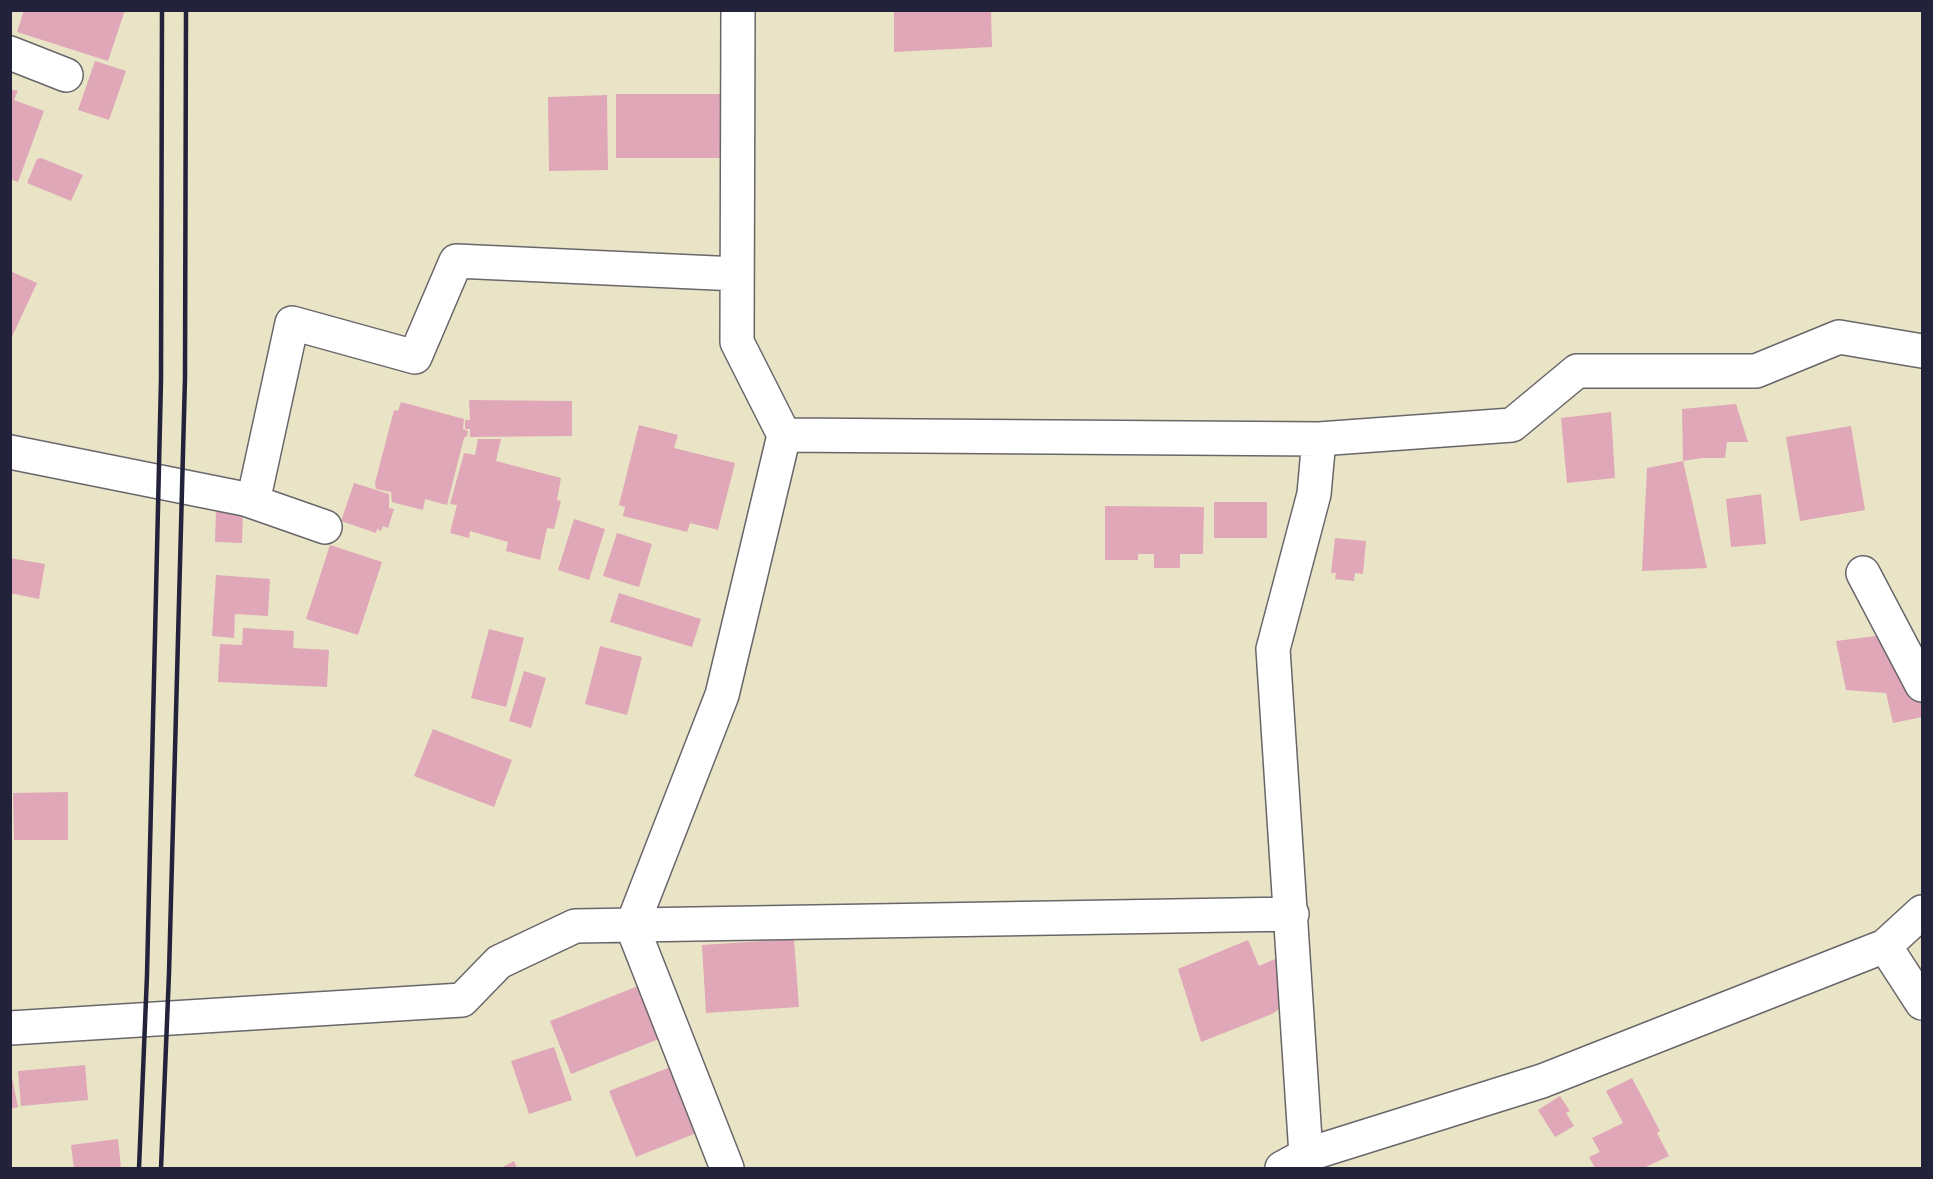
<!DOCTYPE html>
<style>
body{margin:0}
#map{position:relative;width:1933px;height:1179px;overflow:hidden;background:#e9e4c5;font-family:"Patrick Hand",sans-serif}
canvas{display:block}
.frame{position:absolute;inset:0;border:12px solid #22223b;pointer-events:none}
</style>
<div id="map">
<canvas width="1933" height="1179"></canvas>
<div class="frame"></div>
</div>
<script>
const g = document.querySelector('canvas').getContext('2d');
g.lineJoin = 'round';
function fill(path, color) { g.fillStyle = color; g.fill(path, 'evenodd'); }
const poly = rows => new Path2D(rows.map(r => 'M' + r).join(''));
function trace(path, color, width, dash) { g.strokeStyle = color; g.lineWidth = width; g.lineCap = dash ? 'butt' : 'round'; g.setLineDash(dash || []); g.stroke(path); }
fill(poly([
 [24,10,125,10,108,61,17,32],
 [894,10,991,10,992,47,894,52],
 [95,61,126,71,109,120,78,110],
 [10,89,18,91,14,100,44,111,18,182,10,179],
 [616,94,725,94,725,158,616,158],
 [607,95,608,170,549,171,548,97],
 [41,158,83,175,71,201,27,183,37,159],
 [10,271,37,283,10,341],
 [469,400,572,401,572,436,470,437,470,429,465,429,465,420,470,420],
 [401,402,464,419,463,429,468,431,467,436,464,438,447,505,425,499,423,510,392,502,391,492,376,489,375,483,394,410,398,411],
 [1736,404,1748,442,1727,442,1725,458,1702,458,1683,461,1682,409],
 [1611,412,1615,478,1567,483,1561,418],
 [639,425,678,435,674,448,735,463,718,530,690,523,687,532,623,516,625,507,619,505],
 [1851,426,1865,510,1800,521,1786,437],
 [478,439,501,439,496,461,561,478,557,500,561,501,554,529,547,528,540,560,506,551,508,542,470,531,469,538,450,533,457,505,450,504,464,453,475,455],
 [1683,461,1707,568,1642,571,1647,468],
 [354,483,389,494,389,508,394,509,388,528,383,526,381,531,377,529,376,533,341,521],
 [1761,494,1766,544,1731,547,1726,499],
 [1214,502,1267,502,1267,538,1214,538],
 [1105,506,1204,507,1203,554,1180,554,1180,568,1154,568,1154,554,1138,554,1138,560,1105,560],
 [216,510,243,510,242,543,215,542],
 [574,519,605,529,589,580,558,570],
 [617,533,652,544,639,587,603,576],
 [1335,538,1366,541,1363,574,1355,573,1354,581,1335,579,1336,573,1331,573],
 [330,545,382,562,358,635,306,619],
 [10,558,45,564,39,599,10,593],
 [216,575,270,579,268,616,235,614,234,638,212,636],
 [619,593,701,619,692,647,610,622],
 [243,628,294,631,293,648,329,650,327,687,218,682,220,644,242,645],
 [489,629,524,638,506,707,471,698],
 [1908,632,1922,675,1922,717,1893,723,1886,693,1846,690,1836,641],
 [600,646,642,657,627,715,585,704],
 [524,671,546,678,531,728,509,721],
 [433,729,512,760,494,807,414,776],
 [68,792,68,840,14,840,13,793],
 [794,939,799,1007,706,1013,702,945],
 [1248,940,1259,966,1284,955,1298,996,1272,1014,1201,1042,1178,969],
 [638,986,659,1039,571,1074,550,1021],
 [554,1047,572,1100,529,1114,511,1061],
 [85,1065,88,1100,21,1106,18,1071],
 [673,1066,699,1132,636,1157,609,1091],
 [10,1068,18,1107,10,1109],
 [1632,1078,1660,1131,1657,1133,1669,1156,1644,1168,1595,1168,1589,1157,1600,1152,1592,1138,1623,1123,1606,1091],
 [1560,1096,1570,1111,1566,1113,1574,1126,1555,1137,1538,1110],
 [118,1139,121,1168,74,1168,71,1145],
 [514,1161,517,1168,501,1168]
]), '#e0a7b8');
const street = poly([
 [10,53,66,75],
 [784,435,1319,439,1512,425,1577,371,1756,371,1839,337,1922,351],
 [10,452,245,499,325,527],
 [253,502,292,323,415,357,456,261,737,274],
 [1863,573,1922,685],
 [1885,946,1922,1003],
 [10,1028,462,1000,499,962,575,926,1292,914],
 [1306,1155,1273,649,1314,494,1319,439],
 [727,1168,632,926,722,695,784,435,737,342,738,10],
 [1282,1168,1306,1155,1542,1081,1885,946,1922,912]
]);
trace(street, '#68666b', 36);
trace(street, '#fff', 33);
trace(poly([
 [139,1168,147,975,161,380,162,10],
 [161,1168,169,973,185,378,186,10]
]), '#22223b', 4.5);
</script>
